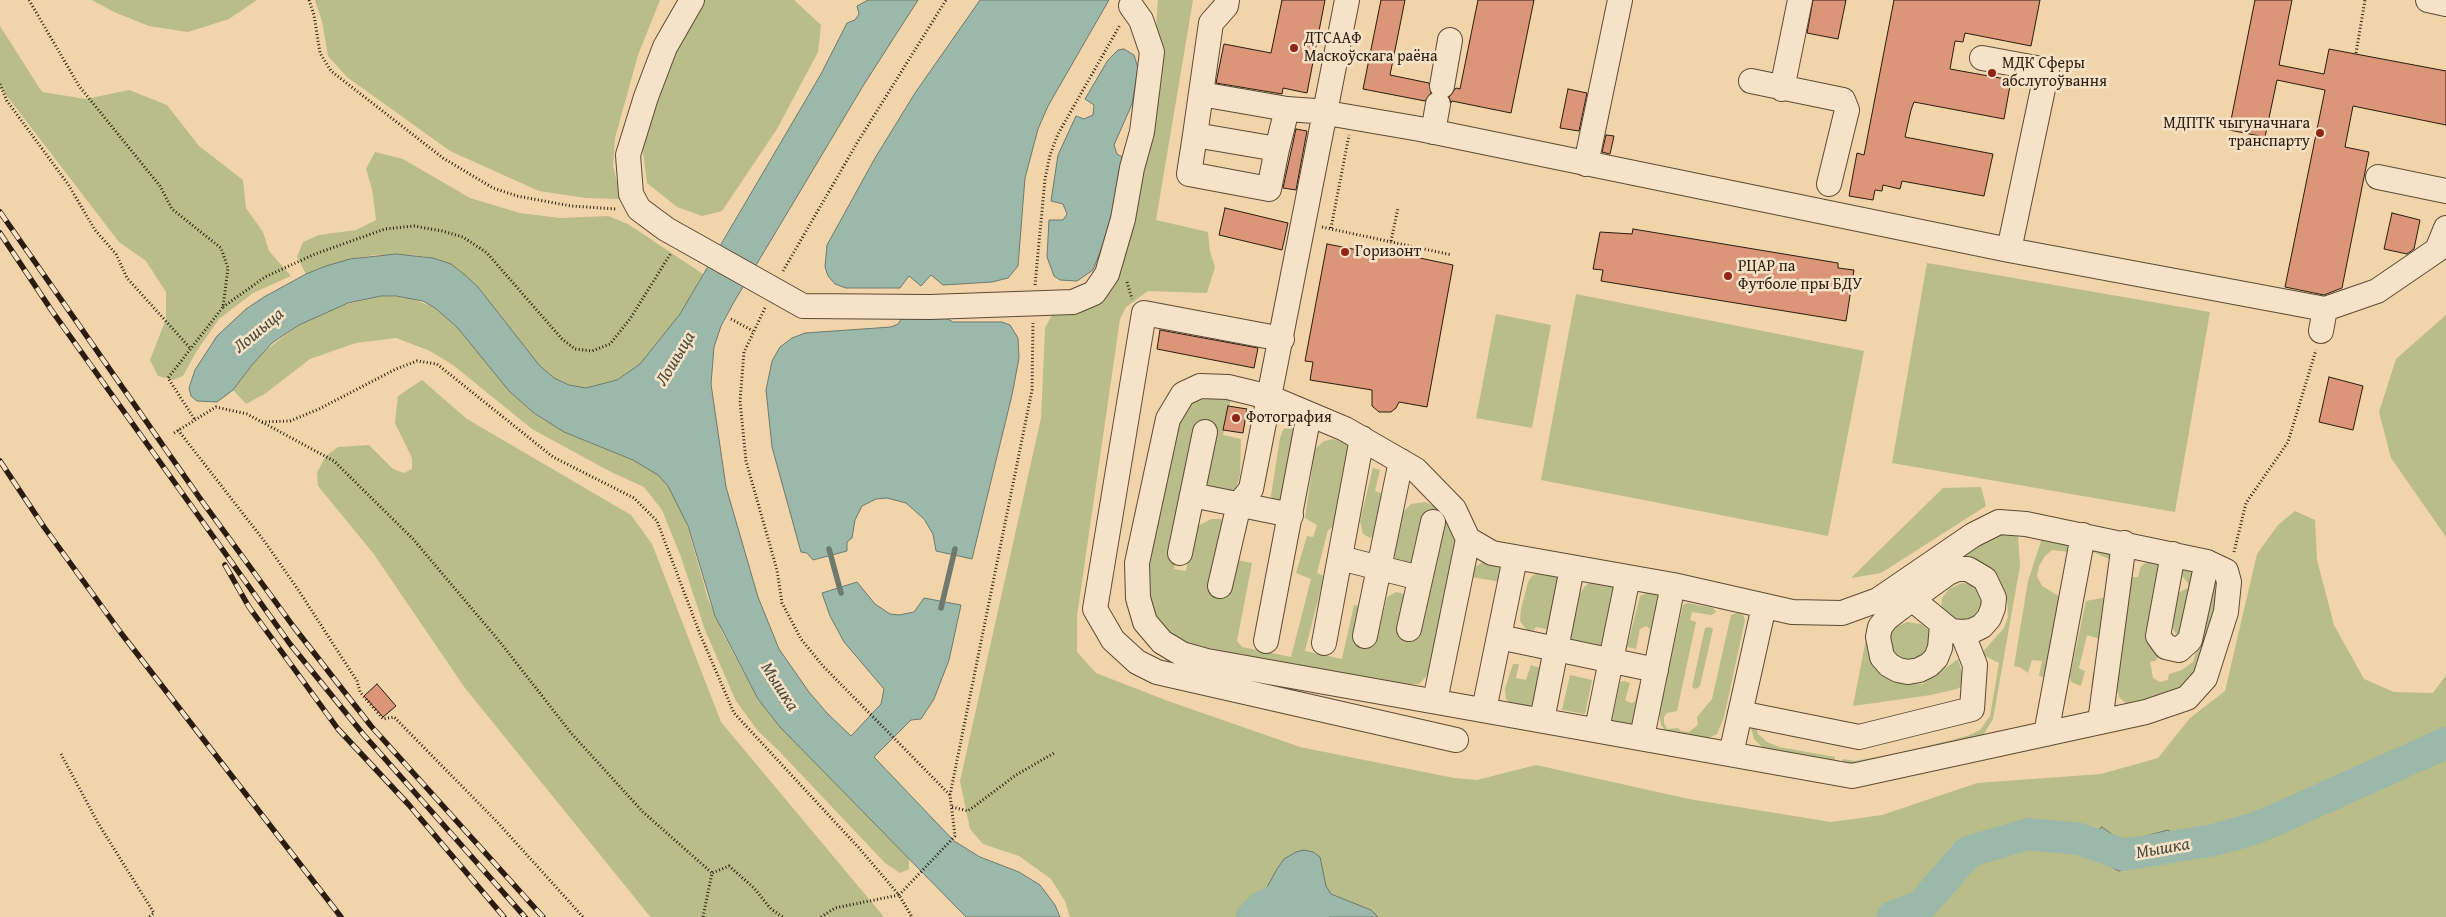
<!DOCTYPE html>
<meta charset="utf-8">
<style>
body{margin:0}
canvas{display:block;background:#f1d4a9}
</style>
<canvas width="2446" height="917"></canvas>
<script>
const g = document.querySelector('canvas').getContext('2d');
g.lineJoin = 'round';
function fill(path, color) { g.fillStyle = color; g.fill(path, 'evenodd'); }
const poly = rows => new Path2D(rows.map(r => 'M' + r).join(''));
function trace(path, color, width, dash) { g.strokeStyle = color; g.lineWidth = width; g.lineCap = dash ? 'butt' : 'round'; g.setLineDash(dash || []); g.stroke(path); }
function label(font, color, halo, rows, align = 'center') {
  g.font = font + ' "Gentium Book Plus",serif'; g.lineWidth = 5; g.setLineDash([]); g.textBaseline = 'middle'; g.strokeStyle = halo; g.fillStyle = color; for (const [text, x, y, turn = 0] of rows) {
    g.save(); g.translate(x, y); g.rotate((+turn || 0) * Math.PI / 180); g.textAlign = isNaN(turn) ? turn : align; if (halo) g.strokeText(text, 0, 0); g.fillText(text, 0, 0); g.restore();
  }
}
fill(poly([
 [92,0,257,0,229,19,188,32,149,26,114,12],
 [315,0,660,0,638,55,615,138,613,166,621,199,586,198,539,191,450,151,347,77,328,56,322,21],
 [698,0,794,0,821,25,818,52,777,129,722,211,702,216,677,207,647,183,642,144,653,92],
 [1158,0,1193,0,1156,220,1208,232,1210,252,1215,267,1207,293,1148,291,1126,307,1120,319,1077,616,1077,652,1096,673,1168,701,1300,747,1454,778,1477,780,1536,765,1689,799,1831,822,1882,815,1977,783,2101,774,2158,758,2190,718,2225,691,2257,554,2278,525,2295,511,2315,520,2317,560,2334,625,2364,679,2394,692,2433,693,2446,675,2446,917,1070,917,1065,901,1051,879,1019,856,983,844,970,829,960,781,1041,418,1045,328,1053,313,1091,303,1156,29],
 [0,26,42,92,86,99,129,90,167,105,199,146,243,180,246,208,263,232,269,251,291,276,253,293,219,319,196,352,183,376,173,380,158,376,150,360,166,319,166,292,146,261,119,242,0,87],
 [375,152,403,159,470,198,520,213,560,218,608,216,628,224,703,274,680,314,640,364,617,380,602,386,586,388,569,385,554,378,539,365,478,287,451,264,433,258,414,255,375,255,350,259,306,274,297,257,303,242,319,235,356,230,376,220,372,189,366,169],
 [1927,263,2210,312,2175,512,1892,463],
 [1576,294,1864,351,1828,536,1541,480],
 [381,296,411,298,435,308,457,327,509,391,534,413,564,432,633,460,658,475,668,486,683,511,708,599,722,632,758,699,780,727,909,859,909,869,900,873,885,863,779,751,758,731,736,701,705,630,681,557,662,510,644,487,611,472,532,429,453,365,430,351,396,338,356,343,310,359,266,393,246,404,233,390,261,354,299,325,332,308],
 [1496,314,1551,325,1532,428,1476,418],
 [2446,315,2446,537,2391,458,2379,412,2396,359],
 [422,380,467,419,631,515,652,544,721,722,884,917,651,917,648,914,465,688,373,553,318,486,317,473,325,457,338,447,369,445,393,469,404,473,412,469,412,458,395,423,398,396],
 [1211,396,1231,398,1223,435,1241,439,1240,475,1233,499,1205,489,1201,440,1174,569,1186,571,1192,536,1198,526,1211,519,1221,519,1231,528,1222,590,1230,594,1236,560,1252,563,1237,641,1242,647,1291,657,1311,579,1296,573,1307,536,1313,537,1317,525,1305,518,1315,449,1324,441,1333,439,1346,443,1355,453,1344,520,1328,530,1317,573,1324,576,1305,651,1342,659,1354,605,1373,608,1367,634,1378,635,1387,597,1396,592,1404,594,1411,601,1409,637,1419,638,1442,530,1421,565,1396,565,1394,553,1403,512,1411,504,1425,502,1439,508,1454,530,1455,542,1429,673,1419,684,1408,684,1232,653,1185,643,1165,630,1154,614,1148,585,1153,535,1178,420,1191,404],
 [1292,424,1301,427,1286,511,1274,504,1271,496,1280,438,1283,430],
 [1373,468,1380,470,1375,491,1386,495,1374,535,1370,538,1363,534,1360,521],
 [1981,487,1986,506,1881,573,1851,578,1943,488],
 [2008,533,2018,535,2020,566,1993,719,1984,734,1968,742,1851,767,1842,765,1843,759,1855,761,1903,752,1967,736,1980,730,1990,716,1999,663,1981,654,2004,628,2008,617,2007,597,2000,582,1989,571,1916,586,1994,534],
 [2042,538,2086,547,2069,552,2052,550,2045,556,2039,566,2037,576,2042,586,2062,598,2049,678,2039,676,2042,661,2032,660,2028,673,2020,667,2014,666,2028,581],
 [2093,548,2120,554,2121,575,2106,669,2099,683,2091,688,2093,672,2100,673,2106,641,2087,635,2079,668,2085,671,2081,686,2071,682,2070,676,2086,601,2107,597,2115,583,2114,569,2109,559,2093,552],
 [2149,561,2172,564,2160,655,2155,661,2150,662,2153,678,2160,682,2168,680,2169,674,2182,670,2193,662,2201,636,2213,580,2219,602,2195,677,2177,692,2127,704,2119,697,2116,687,2125,629,2130,577,2138,577,2141,566],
 [1483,562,1497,562,1505,568,1508,583,1471,577,1475,567],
 [2182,568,2194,572,2188,633,2178,637,2172,627,2178,593,2188,588,2188,583,2180,574],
 [1541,572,1559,576,1555,631,1536,627,1532,633,1525,628,1520,621,1521,609,1528,582,1532,576],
 [1592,581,1614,585,1619,590,1607,656,1570,644,1580,594,1585,586],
 [1962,583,1976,585,1986,592,1974,632,1941,610,1942,598,1949,589],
 [1649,592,1659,596,1651,651,1647,648,1650,629,1646,626,1640,629,1636,649,1627,647,1640,596],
 [1688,603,1713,608,1716,612,1711,615,1692,612,1690,620,1696,622,1677,711,1667,713,1664,717,1664,723,1667,729,1678,728,1681,731,1689,732,1698,725,1697,717,1712,699,1731,615,1737,613,1743,615,1745,620,1724,717,1717,734,1706,739,1666,731,1661,725,1659,710,1683,605],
 [1875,615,1870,659,1877,669,1903,683,1923,684,1958,659,1965,684,1957,689,1931,695,1853,706,1869,624],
 [1907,622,1921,624,1931,632,1929,664,1892,665,1887,638,1894,628],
 [1709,627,1713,629,1700,686,1696,689,1692,687,1705,628],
 [1513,664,1519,664,1516,678,1526,680,1531,665,1540,668,1532,709,1511,704,1506,699,1505,689],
 [1570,675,1592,680,1585,714,1562,710],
 [1624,681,1630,683,1625,700,1631,703,1635,702,1639,685,1643,684,1638,721,1630,724,1612,721,1620,682],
 [1755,722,1758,734,1767,742,1779,747,1835,757,1834,763,1777,753,1762,747,1754,739,1750,724]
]), '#b9bd89');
const water = poly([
 [868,0,918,0,863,86,734,302,721,326,714,347,711,384,726,487,758,597,779,649,809,692,827,713,851,736,881,704,884,689,844,642,830,616,822,593,857,582,875,604,890,614,899,615,914,612,924,598,961,605,949,660,934,699,921,719,911,720,874,757,954,841,980,857,1019,872,1040,885,1055,905,1060,917,966,917,780,727,758,699,715,616,688,526,668,486,658,475,633,460,564,432,534,413,509,391,457,327,435,308,423,301,396,296,381,296,348,303,299,325,272,343,252,365,233,390,217,402,197,401,191,396,189,388,195,370,217,336,246,309,264,297,306,274,326,266,350,259,396,254,433,258,451,264,465,275,478,287,539,365,554,378,569,385,586,388,617,380,640,364,680,314,821,74,847,23,855,20,859,14,857,6,868,0],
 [980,0,1109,0,1048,106,1038,129,1025,178,1018,266,1008,278,992,282,943,285,931,275,921,286,909,276,900,288,846,288,835,284,828,276,825,267,827,245,875,158,915,93,980,0],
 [1124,49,1134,55,1138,68,1132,104,1114,145,1117,154,1126,159,1113,219,1093,270,1077,281,1060,280,1054,276,1047,257,1049,220,1063,220,1067,214,1063,204,1051,201,1058,155,1076,116,1084,119,1093,115,1094,105,1085,99,1108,60,1118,50,1124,49],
 [944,317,953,322,1002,322,1010,325,1018,338,1019,358,1012,395,972,559,936,551,933,534,924,519,906,503,887,498,876,499,862,506,855,520,852,538,847,542,847,551,813,560,807,553,801,552,772,447,766,390,772,361,780,347,792,338,805,333,891,327,898,324,902,318,944,317],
 [2102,827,2117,838,2130,840,2168,830,2177,837,2178,844,2176,851,2171,856,2119,871,2113,868,2107,852,2094,838,2094,833,2102,827],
 [1304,850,1313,852,1320,857,1326,886,1331,894,1371,910,1378,917,1288,917,1276,911,1262,909,1260,906,1261,898,1277,869,1284,859,1296,852,1304,850]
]);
fill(water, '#9bb8aa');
trace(water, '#6e7a6d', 1);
trace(poly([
 [829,549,841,593],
 [941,608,955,549]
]), '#6e7a6d', 5.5);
trace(poly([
 [1252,917,1262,907,1272,902,1284,901,1296,903,1307,909,1313,917],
 [1893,917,1921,906,1968,852,2028,834,2079,839,2124,855,2214,840,2253,829,2273,821,2446,743]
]), '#9bb8aa', 32);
const building = poly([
 [1282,0,1325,0,1307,93,1283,88,1282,94,1216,83,1224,44,1271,53,1282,0],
 [1381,0,1405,0,1390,75,1429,83,1431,93,1425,101,1363,89,1381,0],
 [1478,0,1534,0,1511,113,1452,101,1451,103,1449,97,1456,88,1460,89,1478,0],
 [1813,0,1846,0,1838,39,1807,33,1813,0],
 [1894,0,2040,0,2031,46,1965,33,1963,42,1955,41,1950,69,2011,80,2004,119,1914,102,1911,110,1905,137,1993,154,1984,196,1902,181,1900,189,1883,185,1882,191,1875,190,1873,200,1849,196,1857,153,1864,155,1894,0],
 [2255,0,2292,0,2279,65,2324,74,2329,49,2446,71,2446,125,2353,106,2345,147,2369,152,2342,288,2324,295,2285,287,2325,90,2277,80,2265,137,2229,130,2255,0],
 [1568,89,1587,93,1579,131,1560,128,1568,89],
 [1296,129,1307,131,1296,190,1283,188,1296,129],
 [1606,135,1614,136,1610,154,1602,152,1606,135],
 [1225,208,1288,223,1282,250,1219,235,1225,208],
 [2392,213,2420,220,2414,249,2407,254,2384,249,2392,213],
 [1633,229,1838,263,1838,268,1854,270,1846,321,1601,281,1603,270,1593,269,1600,232,1632,234,1633,229],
 [1327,244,1394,257,1396,253,1453,265,1427,407,1399,402,1396,408,1391,412,1379,412,1372,406,1372,390,1310,380,1313,362,1305,361,1327,244],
 [1160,330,1258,348,1254,368,1157,349,1160,330],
 [2329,377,2363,386,2353,430,2319,422,2329,377],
 [1228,406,1247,409,1243,433,1223,430,1228,406],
 [377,684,396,706,383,717,364,696,377,684]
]);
fill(building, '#db9578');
trace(building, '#2a1c11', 1);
const minor = poly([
 [692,0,665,47,646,97,628,155,631,194,639,209,666,229,803,306,930,307,1073,302,1094,293,1107,274,1123,219,1132,168,1142,132,1152,52,1141,20,1131,6],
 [2428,0,2446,4],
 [1982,58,2047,70,2009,250,2325,309,2321,331],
 [1751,81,1843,100,1847,110,1829,184],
 [1442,86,1450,40],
 [1782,89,1800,0],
 [1201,94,1287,109],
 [1433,132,1438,104],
 [1195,135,1211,23,1226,6,1227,0],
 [1277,149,1269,189,1189,174,1195,135,1277,149,1287,109,1315,111,1420,129,2009,250],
 [1586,164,1620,0],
 [2378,177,2446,191],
 [2325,309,2377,291,2437,250,2446,228],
 [1282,339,1144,313,1095,609,1113,640,1137,662,1157,672,1456,740],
 [1205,432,1192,495,1291,515],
 [1180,553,1192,495],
 [2173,554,2158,636,2166,647,2179,650,2190,640,2207,562],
 [1340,558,1420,578],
 [1957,569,1968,569,1985,579,1994,598,1993,608,1989,618,1982,626,1972,631,1962,632,1951,631,1912,599,1948,573,1957,569],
 [1220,586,1239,504,1251,489,1269,397,1228,387,1200,386,1183,394,1168,419,1137,563,1138,598,1145,622,1162,642,1182,654,1207,661,1852,776,2146,712,2187,698,2205,678,2226,612,2229,582,2226,571,2207,562,2026,524,1999,522,1973,535,1878,600,1842,613,1792,612,1673,585,1492,553,1468,539,1454,509,1416,470,1345,429,1269,397,1347,0],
 [1901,588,1912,599,1886,619,1880,627,1878,637,1882,657,1889,665,1898,670,1908,672,1919,670,1929,665,1936,658,1940,648,1942,625],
 [1409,629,1433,522],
 [1365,636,1401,461],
 [1499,637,1656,670],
 [1266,641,1309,414],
 [1324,643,1362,438],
 [1435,701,1468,539],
 [1484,710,1515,558],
 [1740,713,1859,737,1972,709,1975,665,1962,632],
 [1542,720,1572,568],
 [2100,722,2124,543],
 [1597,729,1628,577],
 [2046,734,2083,535],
 [1642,737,1673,585],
 [1731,754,1764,606]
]);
trace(minor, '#5c4a37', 26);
trace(poly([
 [29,0,79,86,160,186,172,209,221,248,228,268,223,307,168,378,195,420],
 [309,0,314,15,320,53,331,71,443,158,493,188,517,196,571,206,617,209],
 [2356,53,2365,0],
 [0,84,7,101,68,184,95,230,116,254,127,278,191,349],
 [1322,227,1452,255],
 [1331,228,1349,135],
 [1391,241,1398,208],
 [783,271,857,143,946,0],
 [1127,282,1132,299],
 [1035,285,1045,179,1050,155,1058,134,1120,25],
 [223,307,265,277,315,254,385,229,414,226,442,231,463,237,487,253,562,339,575,349,592,351,610,344,630,319,671,253],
 [765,308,744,352,740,401,746,461,777,570,782,603,801,639,823,666,950,795],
 [731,319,753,331],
 [262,422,290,421,319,409,396,369,417,361,437,364,553,457,634,498,657,521,700,634,734,713,859,848,899,895,955,836,950,795,1032,390,1033,323],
 [178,430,265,542,299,591,357,681,360,692,383,719,394,717,499,824,583,917],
 [174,433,216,407,247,414,334,461,413,539,500,642,571,733,643,812,712,873],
 [2234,552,2246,503,2288,442,2316,350],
 [61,754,98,823,154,913,149,917],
 [952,807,968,811,1016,775,1056,752],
 [703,917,712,873,729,866,754,888,771,909,783,917],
 [821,917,835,908,899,895,912,917]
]), '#2a1c11', 3, [1, 2.5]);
trace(minor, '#f6e3c7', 24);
const rail = poly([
 [0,212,199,497,293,626,371,726,543,917],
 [0,233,52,311,290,644,363,734,525,917],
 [0,461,44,527,121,633,341,917],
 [225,565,249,607,338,729,409,805,504,917]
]);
trace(rail, '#2a1c11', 5.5);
trace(rail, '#f6e3c7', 4, [11]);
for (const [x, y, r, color] of [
 [1294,48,5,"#8f2418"],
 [1992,73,5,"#8f2418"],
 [2320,133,5,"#8f2418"],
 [1345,252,5,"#8f2418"],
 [1728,276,5,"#8f2418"],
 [1236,418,5,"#8f2418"]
]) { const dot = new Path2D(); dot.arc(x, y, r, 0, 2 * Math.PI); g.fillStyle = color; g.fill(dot); trace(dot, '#f6e3c7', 2); }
label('16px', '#2a1c11', '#f6e3c7', [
 ["ДТСААФ",1304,39],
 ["Маскоўскага раёна",1304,57],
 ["МДК Сферы",2002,64],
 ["абслугоўвання",2002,82],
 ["МДПТК чыгуначнага",2310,124,"right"],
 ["транспарту",2310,142,"right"],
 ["Горизонт",1355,252],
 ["РЦАР па",1738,267],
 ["Футболе пры БДУ",1738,285],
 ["Фотография",1246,418]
], 'left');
label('italic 18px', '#4c4b3f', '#f6e3c7', [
 ["Лошыца",259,331,-40],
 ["Лошыца",676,359,-59],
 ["Мышка",779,687,57],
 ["Мышка",2163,849,-10]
]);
</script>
